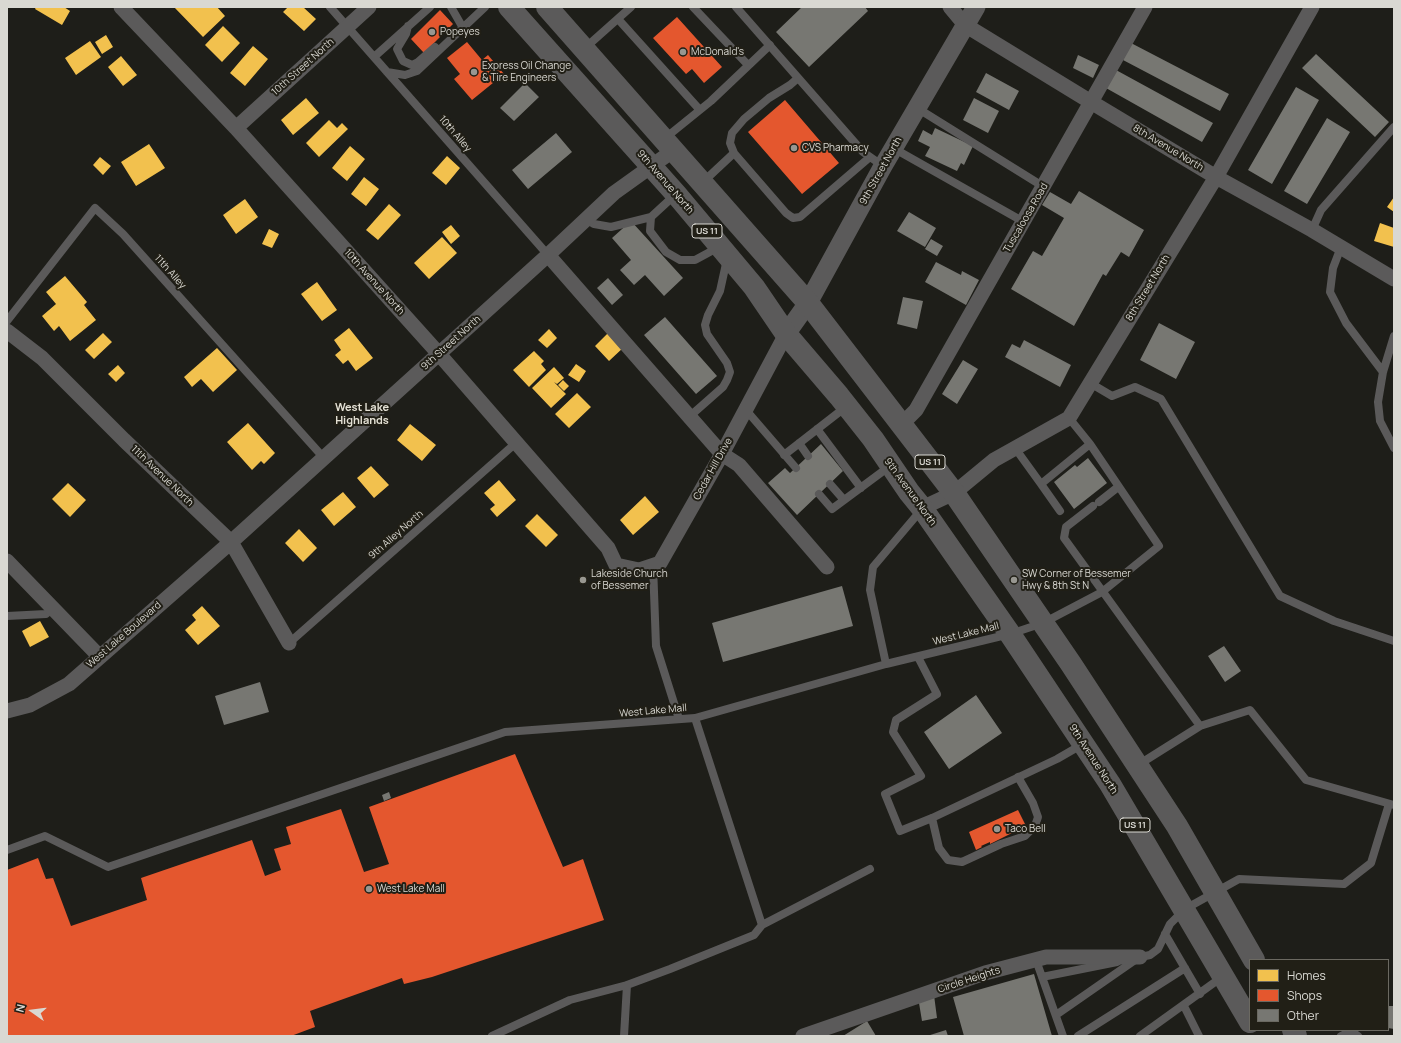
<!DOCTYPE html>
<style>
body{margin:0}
#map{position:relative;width:1401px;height:1043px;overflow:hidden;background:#1e1e19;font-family:Manrope,sans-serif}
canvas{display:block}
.frame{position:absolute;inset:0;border:8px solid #d9d8d2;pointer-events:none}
.legend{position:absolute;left:1249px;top:959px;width:140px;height:72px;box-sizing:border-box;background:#211f16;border:1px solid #6b6961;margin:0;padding:5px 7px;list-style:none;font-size:12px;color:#d9d8d2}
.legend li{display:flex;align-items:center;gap:8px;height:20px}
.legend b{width:20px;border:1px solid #6b6961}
.north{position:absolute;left:12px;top:991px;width:40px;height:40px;-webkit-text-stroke:3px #211f16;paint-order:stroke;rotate:284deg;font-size:11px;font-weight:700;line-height:16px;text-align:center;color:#d9d8d2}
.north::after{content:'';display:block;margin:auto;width:14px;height:18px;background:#d9d8d2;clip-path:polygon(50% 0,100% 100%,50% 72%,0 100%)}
</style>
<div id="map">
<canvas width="1401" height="1043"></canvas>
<div class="frame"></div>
<ul class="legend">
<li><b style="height:11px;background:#f2c14e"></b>Homes</li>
<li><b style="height:11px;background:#e4572e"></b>Shops</li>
<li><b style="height:11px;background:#777772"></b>Other</li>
</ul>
<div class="north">N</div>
</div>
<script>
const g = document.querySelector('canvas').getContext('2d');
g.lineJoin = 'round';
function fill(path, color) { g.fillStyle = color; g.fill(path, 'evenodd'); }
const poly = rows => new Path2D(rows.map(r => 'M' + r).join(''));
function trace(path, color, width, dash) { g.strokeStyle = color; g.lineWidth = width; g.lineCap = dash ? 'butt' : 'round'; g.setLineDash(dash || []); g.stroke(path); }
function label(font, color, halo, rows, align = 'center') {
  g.font = font + ' Manrope,sans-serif'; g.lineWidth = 4; g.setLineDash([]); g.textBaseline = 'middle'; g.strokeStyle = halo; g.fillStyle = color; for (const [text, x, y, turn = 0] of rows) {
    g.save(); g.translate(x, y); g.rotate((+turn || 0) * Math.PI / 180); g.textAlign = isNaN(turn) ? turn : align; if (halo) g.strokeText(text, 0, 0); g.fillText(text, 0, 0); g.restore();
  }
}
fill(poly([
 [36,7,64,7,70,11,62,25,35,9],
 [174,7,217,7,225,16,203,37],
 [288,7,303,7,316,19,304,31,283,12],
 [223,26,240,43,222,62,205,45],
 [106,35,113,47,102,54,95,42],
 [90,41,101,57,76,75,65,58],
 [253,46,268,59,245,86,230,73],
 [121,56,137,75,123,86,108,67],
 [306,98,319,113,293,135,281,120],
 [329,120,337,128,342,123,348,129,319,157,306,143],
 [149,144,165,168,136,186,121,162],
 [350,146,365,159,347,181,332,168],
 [447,156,460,168,446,185,432,173],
 [100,157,111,166,103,175,93,165],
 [364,177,379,189,366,206,351,194],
 [1394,197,1394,212,1387,207],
 [245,199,258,217,236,234,223,215],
 [389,204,401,215,378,240,366,230],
 [1380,223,1394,228,1394,247,1374,241],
 [451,225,460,236,451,244,442,232],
 [269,229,279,234,272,248,262,244],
 [442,237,457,253,429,279,414,263],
 [65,276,87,302,84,305,96,320,70,341,59,326,54,331,42,316,56,304,46,292],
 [317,282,337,310,322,321,301,294],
 [349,328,373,358,356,371,348,360,343,364,335,355,341,350,334,340],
 [549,329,557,338,547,348,538,340],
 [610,331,624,347,609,361,595,346],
 [103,333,112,342,94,359,85,350],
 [217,348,237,370,213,392,201,379,192,387,184,377],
 [534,351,544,361,541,364,546,370,529,387,513,370],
 [576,364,586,371,579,382,568,375],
 [118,365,125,373,116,382,108,374],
 [554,367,564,378,557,384,554,382,566,394,551,408,532,388],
 [563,380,569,386,564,391,558,385],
 [577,393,591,407,569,428,555,414],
 [248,423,275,453,264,464,261,461,252,470,227,442],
 [410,424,436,445,422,461,397,440],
 [371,466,389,485,374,498,357,478],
 [499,480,516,500,497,517,490,509,495,505,484,493],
 [68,483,86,500,70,517,52,499],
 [343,492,356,507,334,526,321,510],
 [645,496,659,512,633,535,620,520],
 [537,514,558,535,546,547,525,526],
 [299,529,317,548,303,562,285,543],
 [202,606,220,626,198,645,185,630,196,620,192,615],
 [40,621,49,637,30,647,22,631]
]), '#f2c14e');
fill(poly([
 [440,10,453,24,424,53,411,39],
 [677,17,722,67,704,83,692,69,686,74,653,38],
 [467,42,482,60,488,55,504,74,472,100,454,79,460,74,447,58],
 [785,100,839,163,802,194,748,132],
 [515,754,563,867,583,859,604,920,432,977,404,984,402,978,310,1011,315,1027,291,1036,7,1036,7,870,38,858,46,879,53,878,71,926,147,900,141,878,252,840,265,876,281,870,274,849,291,844,286,827,341,809,364,872,389,864,369,807],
 [1018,810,1026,826,990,844,990,842,981,846,982,847,976,850,969,832]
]), '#e4572e');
fill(poly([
 [802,7,865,7,868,11,809,67,776,32],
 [1131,43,1229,94,1220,111,1123,60],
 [1316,54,1389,122,1375,137,1302,68],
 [1078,55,1099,65,1093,78,1073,68],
 [1116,70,1213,123,1202,142,1106,88],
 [986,73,1019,91,1009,110,976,92],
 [525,83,539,97,514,121,500,108],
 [1296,87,1319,100,1272,184,1248,170],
 [974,98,999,111,988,133,963,120],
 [1327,118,1350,132,1307,204,1284,191],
 [935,128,973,146,964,165,961,163,957,171,925,156,930,147,918,141,923,130,932,135],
 [556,133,572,152,528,189,512,170],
 [1079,191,1144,230,1129,257,1121,252,1106,276,1103,274,1074,326,1011,289,1033,251,1042,256,1064,218,1042,205,1050,192,1071,204],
 [909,212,936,228,925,247,897,231],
 [631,221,683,278,664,296,645,275,634,285,620,270,631,260,612,238],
 [931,239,943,246,937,256,925,249],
 [936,262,961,275,962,271,979,280,966,305,925,282],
 [608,278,623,295,612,305,597,288],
 [903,297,923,301,917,329,897,324],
 [665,317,717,376,696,394,644,335],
 [1159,323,1195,342,1176,379,1140,360],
 [1024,340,1071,365,1060,387,1005,357,1012,344,1020,348],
 [963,360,978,369,957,404,942,394],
 [821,444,843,471,797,515,768,483,785,468,790,473],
 [1088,458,1107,483,1074,509,1054,482,1075,465,1077,467],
 [842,586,853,626,723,662,712,623],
 [1224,646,1241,671,1225,682,1208,656],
 [260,682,269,712,224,725,215,696],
 [976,695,1002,733,949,769,924,732],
 [389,792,391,798,384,801,382,795],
 [1034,974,1052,1036,964,1036,953,997],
 [934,995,937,1018,922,1021,918,997],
 [1388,1006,1394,1006,1394,1029,1388,1028],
 [867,1021,876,1036,843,1036],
 [946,1030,948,1036,927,1036]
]), '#777772');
trace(poly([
 [330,7,548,255],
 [451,7,463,28],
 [693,7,748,65],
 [736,7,863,152,883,166],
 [618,19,699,109],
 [408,26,406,34,397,49,403,61,412,65,418,62,435,47],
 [585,48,631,7],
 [374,57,430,7],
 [387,72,405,75,417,71,485,7],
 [798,78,790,85,769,98,744,119,732,133,730,143,734,153,786,213,793,218,800,217,870,157],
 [917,108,1044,187],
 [664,139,711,101,770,45],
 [893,148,1024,222],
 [703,182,734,153],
 [676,194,651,217,650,231,666,252,680,260,695,260,719,247],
 [586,219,594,224,611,227,651,217],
 [1312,230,1321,210,1394,127],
 [1341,247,1333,268,1330,292,1346,323,1383,372],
 [7,321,95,208,123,234,323,457],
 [1394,336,1383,372,1378,402,1380,421,1394,448],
 [1090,383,1112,396,1135,387,1161,399,1280,596,1334,621,1394,641],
 [746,410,796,468],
 [689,417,723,387,727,380,730,372,727,363,707,334,705,325,708,315,720,291,727,259],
 [1069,418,1090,444],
 [817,429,861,488],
 [799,443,808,456],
 [784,455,847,406],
 [830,484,844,500],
 [1041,484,1060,511],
 [819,494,832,509,890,466],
 [1099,502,1118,487],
 [1093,506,1066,527,1064,538,1200,726,1138,765],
 [653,565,656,646,679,719],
 [7,616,46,614,52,609],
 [289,643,517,442],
 [918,657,937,694,896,720,893,732,921,776,885,794,900,831,932,818,1057,759,1083,744],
 [886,664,870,590,873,567,922,509],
 [695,718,762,925],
 [1200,726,1250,710,1306,780,1394,805],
 [932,818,939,848,948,860,962,862,1001,844,1025,836,1035,826,1038,817,1033,803,1018,777],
 [7,850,45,836,108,867,505,732,695,718,886,664,1010,634,1043,623,1102,592,1159,546,1090,444,1041,484,1015,448],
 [1165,934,1200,994],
 [1136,958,1150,955,1158,949,1170,924,1185,909,1239,879,1344,884,1371,863,1389,804],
 [1036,960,1063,1036],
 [1042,977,1117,962],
 [1184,1006,1199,1036],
 [1056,1015,1138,958],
 [1351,1031,1358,1036],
 [492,1036,570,1000,627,985,670,969,754,935,762,925,870,869],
 [624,1036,627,985],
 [1078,1036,1185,968],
 [1140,1036,1222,977],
 [1341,1036,1353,1030]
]), '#5b5a5a', 8);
trace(poly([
 [121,7,236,128,439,354,608,548,616,565,639,570,660,563,722,454,786,334],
 [950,7,965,25,1091,102,1216,177,1312,230,1394,279],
 [236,128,369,7],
 [548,255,722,454,739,465,827,567],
 [7,331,42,358,124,440,231,542,289,643],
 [902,424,916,410,1145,7],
 [922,508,954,493,994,460,1069,418,1216,177,1312,7],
 [7,561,99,656],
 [7,711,30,705,69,684,231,542,548,255,614,193,674,150],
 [803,1036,985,973,1046,957,1140,957]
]), '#5b5a5a', 15);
trace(poly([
 [786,334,808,303,883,166,976,7]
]), '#5b5a5a', 19);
trace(poly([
 [509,7,676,194,754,287,786,334,839,396,873,439,909,492,922,508,1010,634,1110,784,1250,1022],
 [547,7,808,303,954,493,1071,664,1177,826,1254,960],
 [1293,1030,1296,1036]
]), '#5b5a5a', 22);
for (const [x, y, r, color] of [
 [432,32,4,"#989791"],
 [683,52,4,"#989791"],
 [474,72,4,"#989791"],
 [794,148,4,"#989791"],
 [583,580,4,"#989791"],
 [1014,580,4,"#989791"],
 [997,829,4,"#989791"],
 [369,889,4,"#989791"]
]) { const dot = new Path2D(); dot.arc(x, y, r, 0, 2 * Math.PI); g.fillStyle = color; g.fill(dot); trace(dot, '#211f16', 1.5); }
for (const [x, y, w] of [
 [707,231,30],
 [930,462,30],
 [1135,825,30]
]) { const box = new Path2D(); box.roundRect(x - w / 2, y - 7, w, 14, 3); g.fillStyle = '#211f16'; g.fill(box); trace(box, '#d9d8d2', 1); }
label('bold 9px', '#d9d8d2', null, [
 ["US 11",707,231],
 ["US 11",930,462],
 ["US 11",1135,825]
]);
label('10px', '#d9d8d2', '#211f16', [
 ["Popeyes",440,32],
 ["McDonald's",691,52],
 ["Express Oil Change",482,66],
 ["& Tire Engineers",482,78],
 ["CVS Pharmacy",802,148],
 ["Lakeside Church",591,574],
 ["of Bessemer",591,586],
 ["SW Corner of Bessemer",1022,574],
 ["Hwy & 8th St N",1022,586],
 ["Taco Bell",1005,829],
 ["West Lake Mall",377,889]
], 'left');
label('10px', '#d9d8d2', '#211f16', [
 ["10th Street North",303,67,-42],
 ["10th Alley",455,134,49],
 ["8th Avenue North",1168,148,31],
 ["9th Street North",881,171,-61],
 ["9th Avenue North",665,182,49],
 ["Tuscaloosa Road",1026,218,-60],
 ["11th Alley",170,272,48],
 ["10th Avenue North",374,282,48],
 ["8th Street North",1148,288,-59],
 ["9th Street North",451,343,-42],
 ["Cedar Hill Drive",713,469,-61],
 ["11th Avenue North",162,476,44],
 ["9th Avenue North",910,492,54],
 ["9th Alley North",396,535,-41],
 ["West Lake Mall",966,634,-14],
 ["West Lake Boulevard",124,635,-41],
 ["West Lake Mall",653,711,-5],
 ["9th Avenue North",1093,759,57],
 ["Circle Heights",969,980,-18]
]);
label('bold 11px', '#e5e2d6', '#211f16', [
 ["West Lake",362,408],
 ["Highlands",362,421]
]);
</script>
